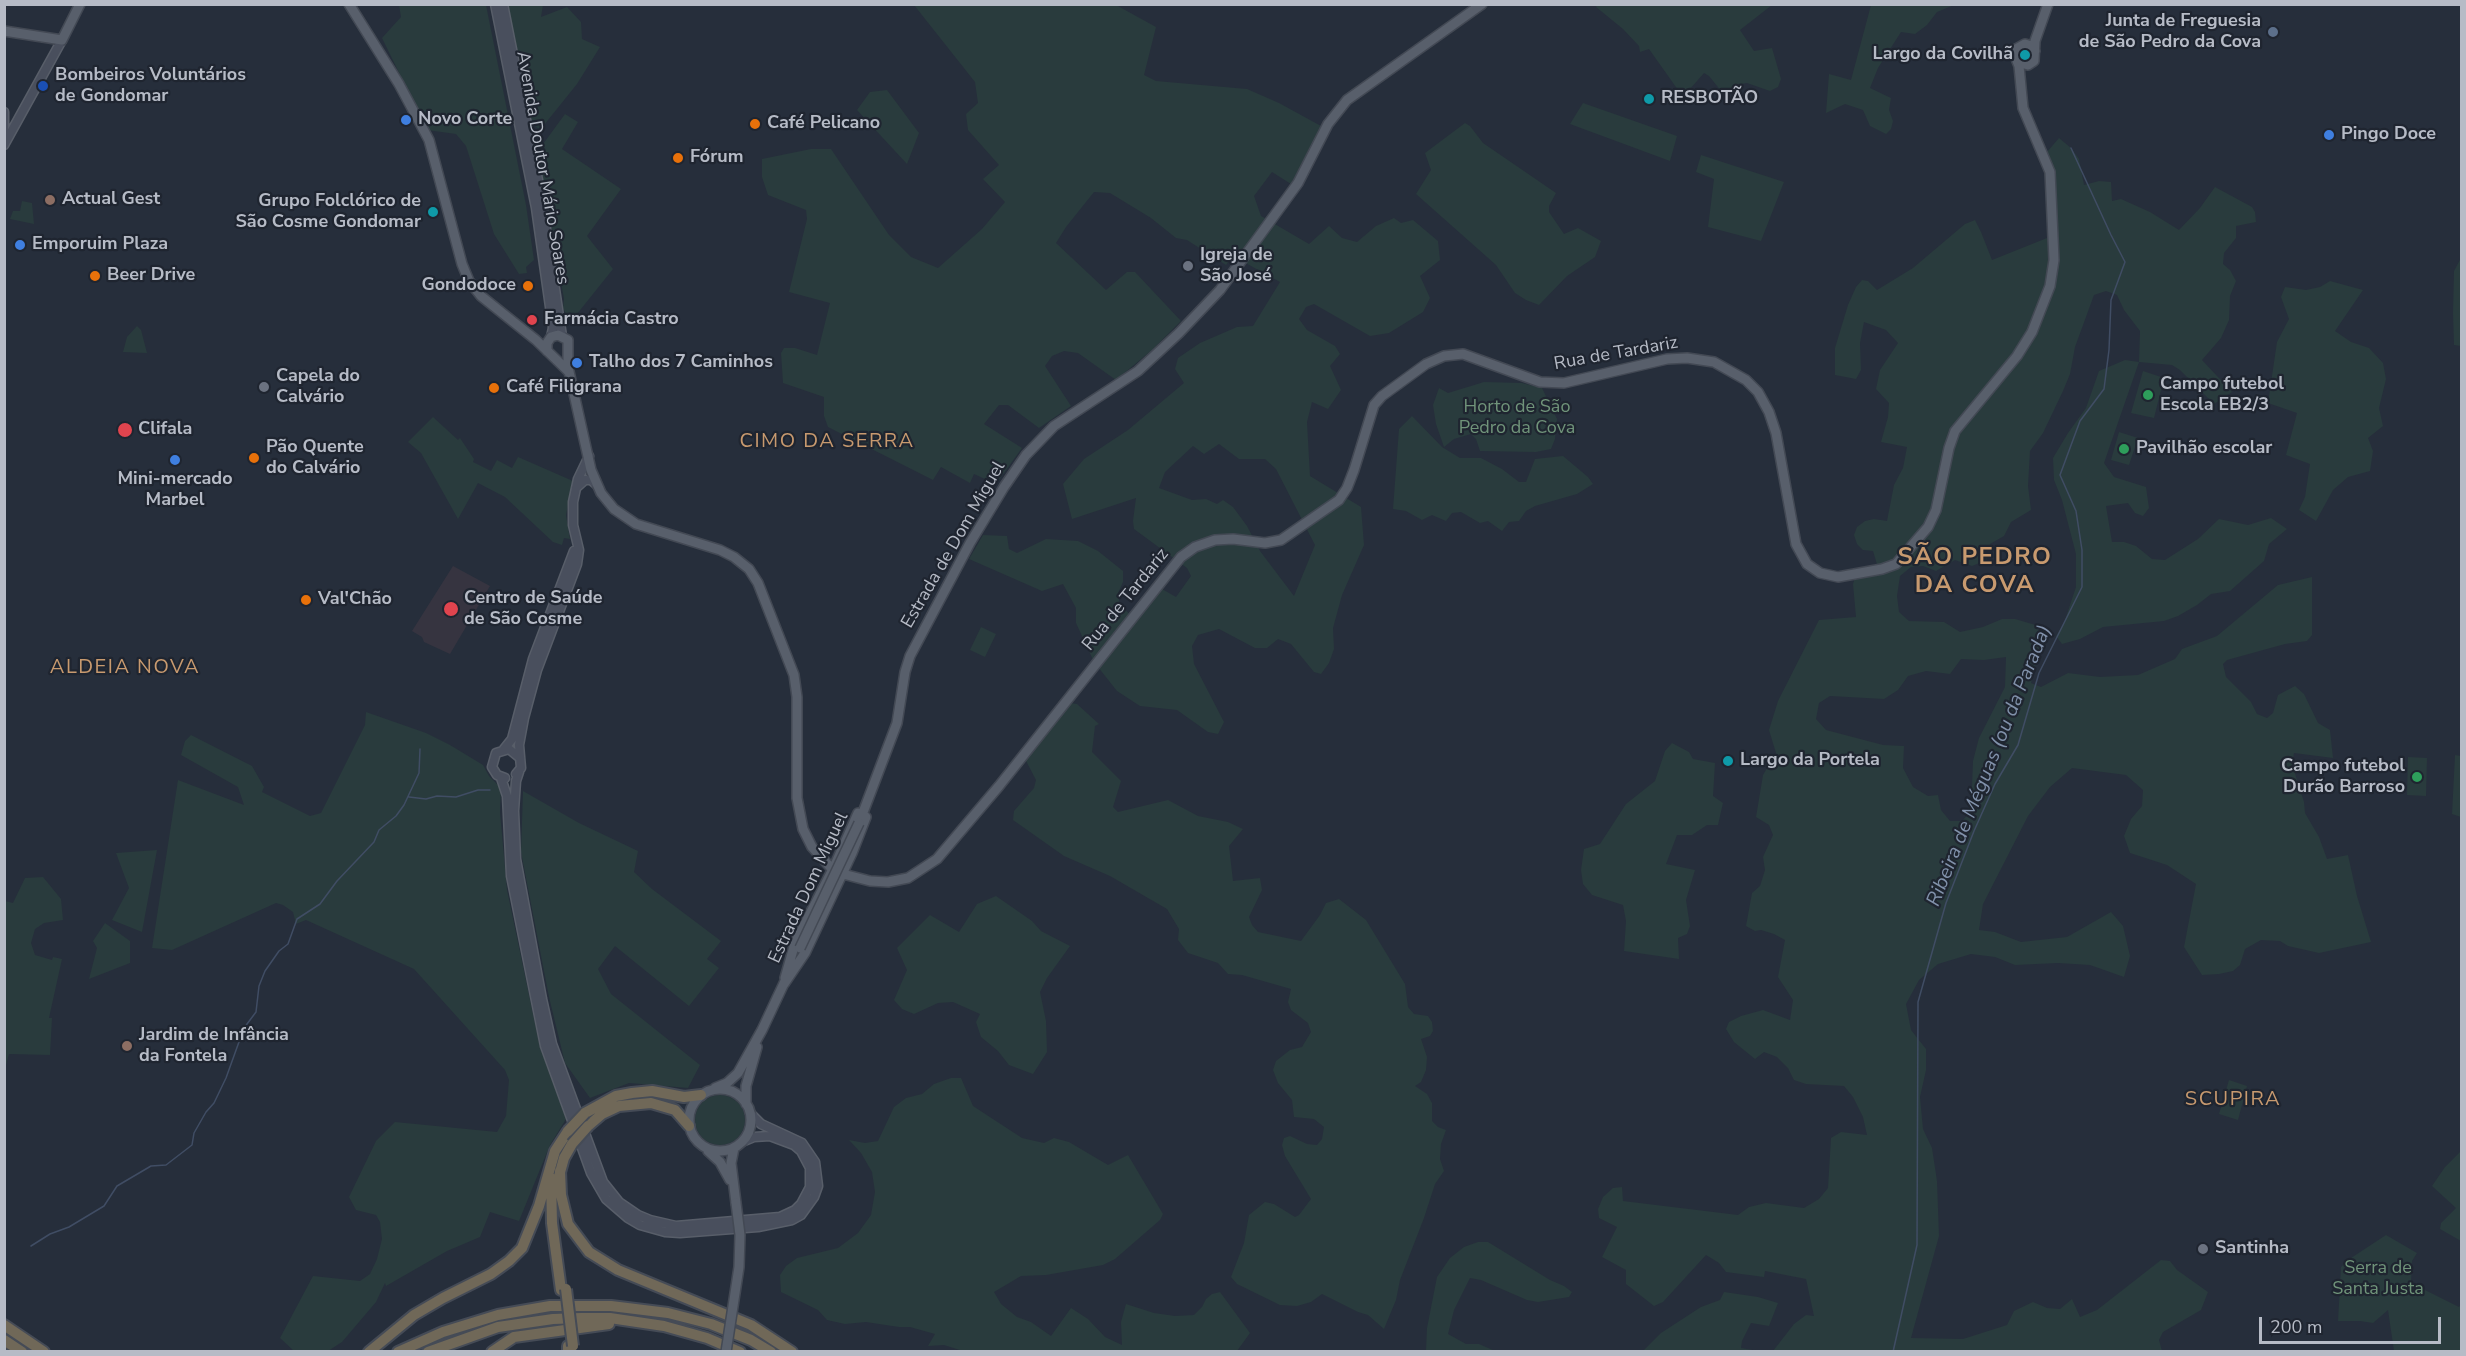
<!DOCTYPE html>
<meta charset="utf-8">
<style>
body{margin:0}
#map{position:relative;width:2466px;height:1356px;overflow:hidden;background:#262e3b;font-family:"Nunito Sans",sans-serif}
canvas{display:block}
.frame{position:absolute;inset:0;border:6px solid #b6bbc6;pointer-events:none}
.scale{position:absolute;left:2259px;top:1317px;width:182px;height:27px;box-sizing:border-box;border:3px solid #b6bbc6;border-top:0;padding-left:8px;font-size:18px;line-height:21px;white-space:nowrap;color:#b6bbc6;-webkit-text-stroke:4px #1f2530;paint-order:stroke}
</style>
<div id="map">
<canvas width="2466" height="1356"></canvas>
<div class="frame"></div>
<div class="scale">200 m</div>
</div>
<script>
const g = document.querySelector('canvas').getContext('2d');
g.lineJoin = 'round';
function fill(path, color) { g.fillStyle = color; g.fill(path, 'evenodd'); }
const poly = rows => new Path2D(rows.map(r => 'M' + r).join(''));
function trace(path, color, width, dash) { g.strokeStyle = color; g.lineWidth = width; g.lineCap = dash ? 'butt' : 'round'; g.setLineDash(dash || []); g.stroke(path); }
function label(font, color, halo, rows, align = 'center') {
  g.font = font + ' "Nunito Sans",sans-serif'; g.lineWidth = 4.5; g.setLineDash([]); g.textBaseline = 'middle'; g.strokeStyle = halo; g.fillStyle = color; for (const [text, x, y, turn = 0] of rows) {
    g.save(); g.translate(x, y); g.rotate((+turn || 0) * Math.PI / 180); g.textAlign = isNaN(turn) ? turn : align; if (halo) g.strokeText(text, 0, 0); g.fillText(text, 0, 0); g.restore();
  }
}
fill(poly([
 [453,566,490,586,450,654,424,642,422,637,412,631]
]), '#363440');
fill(poly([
 [399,5,486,5,526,205,534,260,526,267,527,273,519,274,494,234,466,146,456,134,427,130,382,38,401,17],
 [508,5,543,5,541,17,567,7,581,22,582,39,600,47,577,84,540,130,531,123],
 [914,5,1116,5,1156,27,1144,75,1156,81,1247,89,1279,103,1321,126,1291,184,1272,172,1254,196,1261,216,1309,244,1329,226,1342,238,1357,242,1376,226,1394,218,1401,223,1413,220,1438,241,1440,260,1420,276,1430,298,1423,312,1389,333,1370,336,1314,304,1306,307,1299,319,1307,330,1335,346,1340,354,1330,366,1341,390,1328,409,1312,402,1307,422,1310,476,1361,507,1364,545,1342,595,1333,628,1334,649,1329,663,1321,674,1314,672,1291,644,1278,639,1267,648,1255,648,1219,629,1198,635,1192,646,1194,664,1224,722,1218,734,1208,732,1177,710,1140,706,1117,691,1094,662,1076,623,1076,608,1063,584,1042,591,969,559,983,535,1007,536,1009,549,1017,553,1046,539,1078,541,1098,551,1123,571,1123,582,1118,593,1120,605,1135,619,1162,589,1176,597,1191,576,1187,568,1134,529,1133,521,1136,498,1072,519,1063,484,1084,459,1128,430,1184,383,1175,369,1178,358,1200,343,1237,327,1253,326,1280,282,1233,256,1226,265,1187,240,1176,238,1151,218,1110,193,1094,192,1066,227,1056,243,1106,290,1127,272,1135,272,1181,321,1152,350,1116,380,1078,353,1064,351,1052,356,1045,366,1071,406,1039,428,1008,405,999,405,984,424,1022,448,996,484,974,474,970,483,941,467,933,480,828,427,824,416,824,397,783,383,781,353,784,348,795,348,817,355,830,303,789,292,807,219,806,210,768,195,762,177,762,159,811,149,831,149,889,235,911,257,938,268,982,229,1005,202,983,179,999,165,968,130,966,114,978,103,975,82],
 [1219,444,1239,459,1265,459,1276,469,1315,545,1294,596,1260,551,1247,526,1233,507,1223,500,1217,504,1206,499,1192,500,1159,488,1165,472,1193,446,1204,454],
 [1597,5,1772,5,1740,30,1754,51,1772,48,1781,79,1778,87,1770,91,1747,83,1741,84,1726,97,1709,76,1704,73,1683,97,1649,49,1640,52,1639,46,1623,29,1596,7],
 [1871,5,1954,5,1937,12,1927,25,1915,34,1901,32,1878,68,1870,88,1891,98,1889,110,1893,121,1891,129,1886,134,1870,126,1863,110,1845,104,1826,113,1829,74,1851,80],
 [887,90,919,133,907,164,857,110,870,92],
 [1583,103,1677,136,1670,161,1570,124],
 [565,114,578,122,562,149,621,189,587,236,613,269,577,314,572,316,566,314,563,308,564,299,538,151],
 [1465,123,1470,126,1483,143,1556,193,1549,206,1549,212,1564,234,1578,228,1601,241,1595,257,1567,276,1539,305,1526,300,1515,293,1496,265,1416,194,1431,170,1425,153],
 [2059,138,2071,148,2079,159,2084,185,2099,181,2111,182,2112,201,2121,199,2150,212,2179,230,2200,208,2215,187,2252,207,2255,212,2256,222,2236,226,2236,238,2224,253,2223,264,2230,270,2236,281,2230,296,2229,320,2221,338,2202,360,2232,392,2214,404,2180,370,2172,365,2139,362,2104,463,2114,477,2146,487,2149,508,2143,516,2135,513,2128,503,2106,506,2112,542,2124,542,2136,546,2152,559,2165,560,2198,539,2219,519,2248,525,2271,518,2287,529,2269,544,2264,561,2230,591,2211,594,2197,605,2178,616,2164,621,2103,627,2080,639,2062,644,2056,636,2064,623,2076,587,2076,554,2062,500,2054,480,2053,458,2068,433,2086,408,2099,371,2125,360,2139,362,2140,331,2124,310,2117,295,2106,291,2094,295,2075,347,2070,374,2063,391,2043,433,2030,451,2028,486,2031,510,2011,522,2004,536,1990,544,1987,560,1972,566,1955,560,1936,571,1923,566,1911,567,1900,576,1897,596,1899,612,1909,621,1944,622,1960,632,1983,627,2002,619,2015,619,2039,626,2040,650,2031,683,2041,687,2068,673,2100,677,2138,675,2175,659,2182,649,2217,636,2278,585,2312,577,2312,635,2307,641,2285,644,2227,660,2223,664,2226,677,2251,702,2257,714,2267,718,2273,713,2278,695,2295,686,2304,694,2318,723,2330,730,2333,758,2294,753,2292,764,2304,802,2305,813,2319,837,2327,859,2348,855,2357,896,2371,942,2319,953,2288,946,2280,941,2261,940,2245,949,2240,965,2233,971,2219,974,2202,975,2184,947,2196,884,2167,865,2130,853,2124,836,2131,819,2142,806,2143,790,2126,775,2072,768,2050,787,2028,816,1983,904,1979,930,1995,932,2021,942,2067,937,2111,912,2123,926,2130,956,2124,977,2090,965,2058,963,2015,965,1995,957,1971,954,1938,964,1919,980,1906,1004,1911,1030,1926,1049,1926,1070,1920,1097,1923,1129,1932,1148,1937,1181,1939,1236,1911,1338,1963,1339,2007,1325,2014,1311,2033,1302,2047,1308,2060,1309,2072,1299,2080,1317,2097,1310,2161,1260,2170,1261,2177,1270,2208,1292,2201,1310,2163,1332,2159,1340,2162,1351,1773,1351,1794,1324,1806,1315,1814,1316,1806,1279,1765,1271,1764,1277,1726,1272,1719,1263,1706,1255,1663,1302,1654,1306,1626,1284,1626,1270,1602,1257,1617,1227,1599,1218,1598,1209,1603,1197,1613,1188,1622,1187,1623,1201,1738,1215,1749,1207,1766,1203,1804,1208,1819,1199,1828,1188,1831,1138,1841,1132,1867,1135,1863,1117,1853,1097,1844,1086,1806,1084,1794,1080,1788,1068,1777,1057,1764,1052,1755,1059,1734,1042,1726,1029,1729,1022,1741,1016,1763,1010,1790,1020,1793,1000,1778,977,1785,940,1774,934,1761,930,1755,931,1746,926,1752,893,1760,886,1765,870,1763,857,1773,835,1769,825,1756,817,1763,775,1776,753,1769,730,1778,701,1819,620,1856,617,1853,584,1855,578,1879,571,1873,551,1863,550,1857,544,1854,535,1857,527,1865,521,1874,519,1887,521,1894,485,1903,468,1907,447,1881,442,1888,417,1889,403,1876,389,1880,370,1898,343,1886,330,1864,322,1860,343,1861,370,1856,379,1835,375,1835,348,1848,305,1856,287,1862,280,1868,281,1877,290,1913,268,1965,224,1975,220,1981,232,1992,260,2057,234,2055,175,2047,152],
 [2006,657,2005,687,1979,738,1973,761,1971,811,1962,821,1950,821,1941,810,1938,795,1928,796,1913,787,1903,768,1904,746,1883,745,1826,730,1816,719,1819,703,1830,696,1884,699,1898,690,1908,676,1926,671,1950,674,1961,659,1984,660],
 [1701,155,1784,182,1761,241,1708,227,1714,179,1696,172],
 [22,201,32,203,34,224,10,219,13,211,20,211],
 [2461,258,2461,346,2454,345,2453,313,2454,271],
 [2330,281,2363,290,2335,331,2351,342,2369,348,2383,363,2386,379,2379,408,2383,426,2368,438,2373,451,2370,471,2348,477,2333,490,2316,521,2299,510,2305,497,2310,464,2286,455,2297,413,2268,403,2277,342,2289,319,2281,297,2285,287,2306,290,2320,287],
 [137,326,141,330,147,353,123,352,127,337],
 [2143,371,2164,378,2154,418,2131,413],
 [1484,382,1522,383,1542,388,1557,419,1555,439,1551,449,1536,452,1480,451,1476,439,1471,434,1454,439,1444,447,1436,424,1433,405,1439,388,1448,393],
 [1412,416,1442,447,1460,458,1481,458,1502,469,1519,482,1526,482,1535,459,1563,456,1588,477,1593,484,1577,494,1535,506,1526,511,1519,521,1509,522,1502,531,1488,521,1480,523,1461,512,1452,513,1446,521,1432,515,1422,520,1406,511,1393,509,1399,429],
 [433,417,458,440,460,438,474,459,473,462,491,471,497,460,512,468,518,457,573,481,566,515,570,539,564,538,562,545,553,542,505,497,478,483,458,519,421,453,408,442],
 [2119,432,2138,438,2129,465,2111,460],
 [981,627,996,634,985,657,970,650],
 [1063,702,1077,704,1099,724,1095,726,1092,752,1121,781,1113,807,1118,812,1168,800,1198,816,1228,822,1243,829,1229,846,1233,881,1260,878,1262,890,1249,917,1252,925,1258,932,1301,941,1320,915,1326,903,1339,899,1366,920,1405,984,1408,1007,1414,1014,1428,1016,1432,1022,1433,1031,1430,1036,1421,1039,1427,1057,1426,1070,1421,1082,1415,1086,1427,1094,1432,1103,1432,1121,1438,1127,1446,1130,1441,1144,1440,1159,1444,1171,1435,1184,1424,1218,1400,1280,1396,1300,1384,1329,1368,1315,1358,1312,1322,1294,1311,1302,1297,1306,1280,1305,1237,1284,1231,1277,1244,1243,1249,1215,1265,1202,1274,1204,1295,1217,1299,1215,1311,1199,1285,1156,1282,1145,1284,1138,1290,1136,1307,1144,1317,1145,1322,1139,1324,1127,1314,1119,1294,1117,1292,1100,1278,1083,1273,1070,1276,1061,1290,1050,1302,1047,1311,1032,1308,1023,1291,1010,1288,1002,1291,989,1242,975,1228,974,1218,963,1188,953,1178,940,1179,929,1167,909,1110,876,1064,856,1013,820,1014,811,1034,788,1036,780,1023,755],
 [366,712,426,733,450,745,483,765,489,776,501,788,500,812,507,890,540,1047,566,1119,550,1145,519,1221,490,1212,480,1237,447,1251,386,1286,385,1283,376,1302,342,1342,328,1351,294,1351,280,1338,313,1276,360,1281,370,1274,377,1259,382,1239,380,1222,376,1215,356,1210,349,1197,376,1141,395,1122,497,1132,506,1116,509,1080,505,1070,414,969,306,920,296,924,293,912,283,905,276,903,172,950,152,948,178,780,244,805,238,787,181,755,185,741,191,735,252,766,264,787,262,792,310,816,321,813,365,725],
 [1672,743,1689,752,1693,759,1715,763,1713,796,1723,803,1718,825,1707,825,1692,835,1677,835,1666,864,1695,870,1686,900,1690,926,1687,934,1678,938,1679,959,1624,951,1626,921,1623,905,1592,895,1583,884,1581,870,1584,849,1600,844,1626,804,1655,781,1665,751],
 [2455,755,2461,756,2461,817,2452,814],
 [2408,757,2427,758,2426,796,2407,795],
 [523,791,579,823,638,851,634,872,652,889,721,941,707,959,719,968,689,1006,615,946,598,969,611,994,700,1065,688,1088,629,1083,590,1098,565,1063,549,997,521,852],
 [157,850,142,932,112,920,129,888,116,853],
 [43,877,61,899,63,920,44,923,35,929,31,943,35,955,52,960,53,957,62,959,49,1018,52,1018,50,1055,9,1054,5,1069,5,901,13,903,25,878],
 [996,896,1032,921,1041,931,1070,946,1047,978,1040,992,1046,1021,1047,1052,1033,1074,1009,1065,998,1051,981,1037,976,1022,980,1014,953,1002,938,1003,914,1014,902,1009,894,1000,907,970,897,948,930,915,959,932,977,904],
 [105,923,130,941,130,963,89,979,97,948,93,941],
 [951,1078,961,1078,973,1106,1022,1138,1044,1143,1054,1138,1069,1142,1108,1165,1128,1155,1163,1214,1160,1220,1115,1259,1103,1265,1046,1275,1021,1276,994,1292,1001,1304,1017,1317,1031,1322,1051,1336,1071,1308,1088,1319,1105,1337,1122,1345,1121,1322,1126,1304,1154,1313,1175,1316,1194,1315,1202,1307,1206,1299,1212,1294,1220,1292,1250,1333,1237,1351,963,1351,944,1345,928,1346,935,1334,910,1327,899,1327,866,1322,845,1324,827,1320,818,1310,781,1292,780,1275,786,1266,797,1258,838,1248,858,1233,871,1215,875,1192,872,1172,861,1153,849,1140,865,1143,878,1141,894,1107,906,1098,922,1094,934,1084],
 [2229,1080,2247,1086,2238,1120,2219,1114],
 '695 1120a25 25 0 1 1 50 0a25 25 0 1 1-50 0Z',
 [2461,1128,2461,1241,2440,1229,2441,1223,2456,1208,2432,1186,2445,1167,2460,1152],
 [2386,1235,2417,1253,2412,1261,2411,1283,2459,1307,2461,1304,2461,1351,2394,1351,2388,1310,2373,1323,2360,1321,2338,1321,2341,1267,2348,1260],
 [1478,1242,1488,1242,1550,1280,1564,1286,1572,1292,1569,1297,1538,1302,1527,1300,1481,1280,1470,1278,1454,1310,1448,1334,1466,1344,1479,1344,1495,1351,1426,1351,1427,1328,1437,1277,1450,1258,1464,1247],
 [1724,1292,1758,1297,1778,1303,1769,1326,1751,1323,1742,1341,1741,1348,1758,1351,1643,1351,1661,1333,1701,1307,1720,1300]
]), '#293b3d');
trace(poly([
 [409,797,426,799,437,796,456,797,478,790,490,790],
 [31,1246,50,1234,69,1227,104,1206,117,1186,151,1166,166,1165,192,1145,194,1133,206,1112,214,1103,226,1078,244,1028,256,1012,259,986,265,971,279,951,288,944,297,919,320,904,337,881,374,842,379,830,396,816,404,805,419,773,420,749],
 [1893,1352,1917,1245,1918,1002,1946,903,1974,831,1995,784,2018,745,2039,673,2082,587,2082,550,2076,511,2060,475,2080,421,2104,389,2109,350,2111,300,2125,262,2111,235,2071,148]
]), '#404d64', 1.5);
const secondary = poly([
 [495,4,536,208,553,328,551,337],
 [503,4,541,195,562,336],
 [4,112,4,132],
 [4,145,62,40],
 [576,488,585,480,591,480,597,485],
 [504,749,512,739,533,659,574,551],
 [519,772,516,781,514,811,516,859,542,999,552,1044,603,1182,619,1202,638,1215,650,1220,676,1226,780,1217,795,1210,801,1204,810,1187,810,1168,801,1151,794,1145,770,1136,754,1137,742,1142],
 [516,774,521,768,519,745,524,718,537,670,577,564,579,550,573,525,573,502,578,479,589,456],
 [501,778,507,796,511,876,545,1046,591,1173,606,1199,628,1218,640,1225,665,1232,680,1233,758,1227,792,1220,801,1215,814,1197,818,1186,815,1162,802,1143,761,1124,750,1113],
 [505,778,497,775,492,767,496,753,509,749,520,758]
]);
const primary = poly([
 [349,4,399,84,429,140,462,264,469,281,481,296,536,340,568,371],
 [4,31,62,40,80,4],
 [2018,62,2028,65,2034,61,2035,41,2048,4],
 [547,351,547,343,551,337,558,335,568,340,568,367,591,470,601,493,614,509,636,524,720,550,734,557,749,569,758,583,794,675,797,697,797,798,803,829,812,847,832,869],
 [859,823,897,723,905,672,910,656,970,543,1004,487,1026,455,1054,426,1138,371,1179,333,1220,290,1298,183,1328,124,1347,100,1482,4],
 [843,874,870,881,888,882,908,878,937,859,999,786,1181,557,1195,547,1215,540,1233,539,1265,543,1281,540,1339,500,1347,488,1354,470,1374,405,1382,396,1426,364,1444,356,1463,354,1540,382,1564,383,1667,359,1687,358,1714,362,1746,380,1758,392,1769,412,1776,433,1796,544,1807,564,1820,573,1838,577,1882,569,1896,564,1928,527,1936,510,1949,448,1955,431,2017,356,2032,332,2050,286,2054,260,2050,172,2023,108,2019,66,2015,56,2016,49,2025,44,2031,46,2035,51],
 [785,978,795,943,834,867,858,813],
 [784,984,805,953,852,853,866,817],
 [715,1088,727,1083,738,1073,762,1030,786,979],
 '689 1120a31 31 0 1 1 62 0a31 31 0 1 1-62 0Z',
 [746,1104,746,1086,757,1047],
 [734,1148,731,1163,736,1203],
 [708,1151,720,1162,730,1180]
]);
const motorway = poly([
 [585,1113,616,1096,632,1093,652,1091,684,1097,701,1095],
 [588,1126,602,1114,619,1106,651,1103,675,1110,689,1126],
 [560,1171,561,1195,568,1224,589,1252,618,1270,751,1325,792,1352],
 [559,1176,564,1158,572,1144],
 [551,1178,552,1223,561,1290],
 [4,1325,44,1352],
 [4,1340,22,1352],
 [568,1346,568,1352],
 [369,1352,414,1315,443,1298,491,1274,509,1261,522,1248,539,1206,555,1151,568,1131],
 [398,1352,443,1332,498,1315,550,1306,611,1306,668,1313,711,1324,751,1340,771,1352],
 [428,1352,498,1327,553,1319,581,1318,610,1318,664,1326,707,1338,740,1352],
 [492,1352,514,1337,609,1324]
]);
trace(secondary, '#585e69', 11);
trace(primary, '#434954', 12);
trace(motorway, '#454b56', 14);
trace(secondary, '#494f5d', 8);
trace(primary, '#585f6b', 9);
trace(motorway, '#706858', 10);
const primaryBridge = poly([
 [800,948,859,823],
 [726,1352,739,1267,740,1235,736,1203]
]);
const motorwayBridge = poly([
 [568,1131,585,1113],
 [572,1144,588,1126],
 [566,1289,573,1346]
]);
trace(primaryBridge, '#434954', 12, []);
trace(motorwayBridge, '#454b56', 14, []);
trace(primaryBridge, '#585f6b', 9);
trace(motorwayBridge, '#706858', 10);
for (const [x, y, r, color] of [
 [2273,32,6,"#5c6f8a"],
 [2025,55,6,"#0f9aa8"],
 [43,86,6,"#1a4fb4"],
 [1649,99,6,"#0f9aa8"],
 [406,120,6,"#3f7fe0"],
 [755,124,6,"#e8710a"],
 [2329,135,6,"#3f7fe0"],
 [678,158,6,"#e8710a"],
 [50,200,6,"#8d6e63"],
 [433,212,6,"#0f9aa8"],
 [20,245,6,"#3f7fe0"],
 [1188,266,6,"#6b7280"],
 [95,276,6,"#e8710a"],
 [528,286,6,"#e8710a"],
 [532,320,6,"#e0444e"],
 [577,363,6,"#3f7fe0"],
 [264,387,6,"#6b7280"],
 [494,388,6,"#e8710a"],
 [2148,395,6,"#2e9e5b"],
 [125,430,8,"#e0444e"],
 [2124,449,6,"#2e9e5b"],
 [254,458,6,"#e8710a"],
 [175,460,6,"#3f7fe0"],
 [306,600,6,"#e8710a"],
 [451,609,8,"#e0444e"],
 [1728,761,6,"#0f9aa8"],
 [2417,777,6,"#2e9e5b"],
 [127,1046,6,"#8d6e63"],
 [2203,1249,6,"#6b7280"]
]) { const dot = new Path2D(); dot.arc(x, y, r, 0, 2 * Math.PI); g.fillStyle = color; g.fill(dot); trace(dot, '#1f2530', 2); }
label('bold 18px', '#b6bbc6', '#1f2530', [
 ["Junta de Freguesia",2261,22,"right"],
 ["de São Pedro da Cova",2261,43,"right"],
 ["Largo da Covilhã",2013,55,"right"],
 ["Bombeiros Voluntários",55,76],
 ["de Gondomar",55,97],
 ["RESBOTÃO",1661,99],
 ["Novo Corte",418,120],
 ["Café Pelicano",767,124],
 ["Pingo Doce",2341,135],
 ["Fórum",690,158],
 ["Actual Gest",62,200],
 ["Grupo Folclórico de",421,202,"right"],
 ["São Cosme Gondomar",421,223,"right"],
 ["Emporuim Plaza",32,245],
 ["Igreja de",1200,256],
 ["São José",1200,277],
 ["Beer Drive",107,276],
 ["Gondodoce",516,286,"right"],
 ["Farmácia Castro",544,320],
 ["Talho dos 7 Caminhos",589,363],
 ["Capela do",276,377],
 ["Calvário",276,398],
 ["Campo futebol",2160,385],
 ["Escola EB2/3",2160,406],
 ["Café Filigrana",506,388],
 ["Clifala",138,430],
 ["Pão Quente",266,448],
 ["do Calvário",266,469],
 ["Pavilhão escolar",2136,449],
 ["Mini-mercado",175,480,"center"],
 ["Marbel",175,501,"center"],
 ["Centro de Saúde",464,599],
 ["de São Cosme",464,620],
 ["Val'Chão",318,600],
 ["Largo da Portela",1740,761],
 ["Campo futebol",2405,767,"right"],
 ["Durão Barroso",2405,788,"right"],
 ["Jardim de Infância",139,1036],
 ["da Fontela",139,1057],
 ["Santinha",2215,1249]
], 'left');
label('18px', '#b6bbc6', '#1f2530', [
 ["Avenida Doutor Mário Soares",542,168,80],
 ["Rua de Tardariz",1616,354,-10],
 ["Estrada de Dom Miguel",954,545,-60],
 ["Rua de Tardariz",1126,600,-51],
 ["Estrada Dom Miguel",809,888,-65]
]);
label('18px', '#70947a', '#1f2530', [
 ["Horto de São",1517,408],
 ["Pedro da Cova",1517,429],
 ["Serra de",2378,1269],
 ["Santa Justa",2378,1290]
]);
g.letterSpacing = '1.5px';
label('20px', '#c89a6f', '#1f2530', [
 ["CIMO DA SERRA",827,442],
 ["ALDEIA NOVA",125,668],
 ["SCUPIRA",2233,1100]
]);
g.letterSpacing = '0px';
label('italic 20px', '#8191aa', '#1f2530', [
 ["Ribeira de Méguas (ou da Parada)",1990,766,-68]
]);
g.letterSpacing = '1.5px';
label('bold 24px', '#c89a6f', '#1f2530', [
 ["SÃO PEDRO",1975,558],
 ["DA COVA",1975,586]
]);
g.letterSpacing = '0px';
</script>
